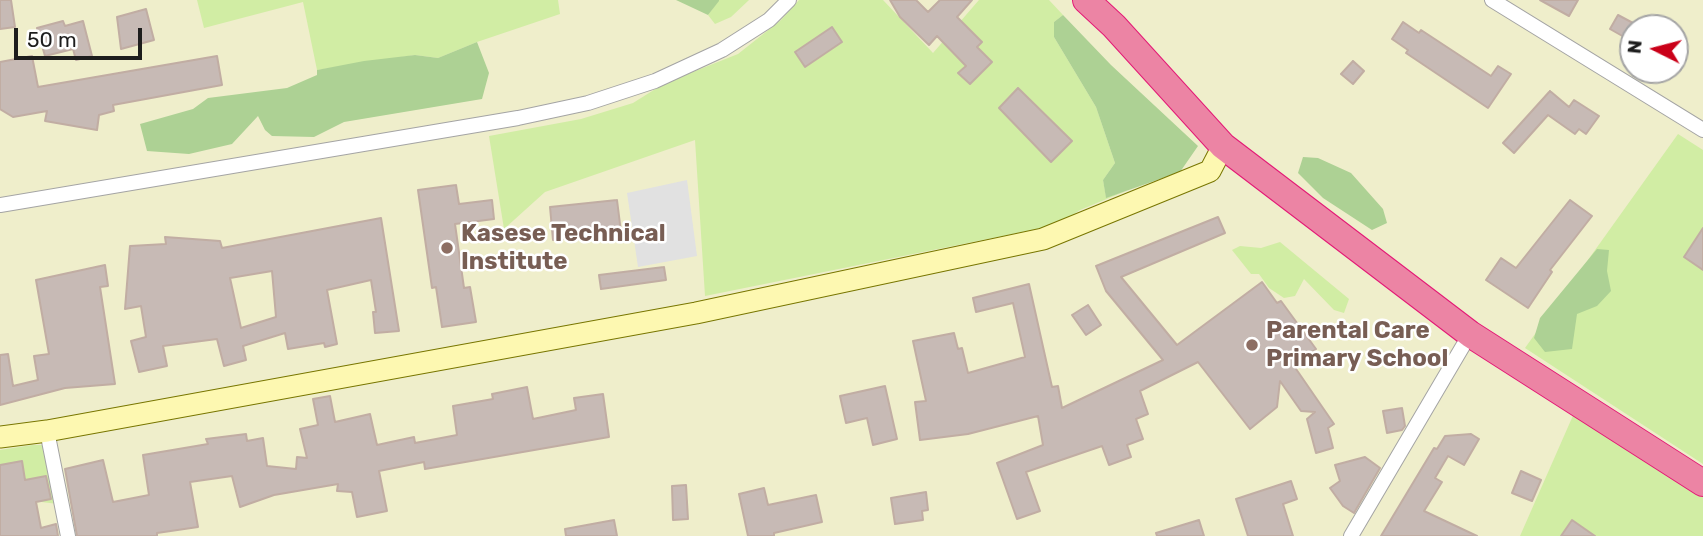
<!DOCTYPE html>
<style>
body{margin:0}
#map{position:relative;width:1703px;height:536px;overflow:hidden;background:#efe9e2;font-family:Rubik,sans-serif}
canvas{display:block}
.north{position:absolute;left:1619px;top:14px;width:70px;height:70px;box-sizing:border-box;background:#fff;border:2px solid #a5a5a5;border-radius:50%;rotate:276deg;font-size:19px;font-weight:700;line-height:28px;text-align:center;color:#1d1d1d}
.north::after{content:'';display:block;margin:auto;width:24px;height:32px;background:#ca0018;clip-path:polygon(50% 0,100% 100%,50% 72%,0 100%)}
.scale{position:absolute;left:14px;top:28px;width:128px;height:32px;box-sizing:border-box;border:4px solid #1d1d1d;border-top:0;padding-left:9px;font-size:21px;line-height:24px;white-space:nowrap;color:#1d1d1d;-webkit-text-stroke:5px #fff;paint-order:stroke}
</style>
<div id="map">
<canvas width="1703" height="536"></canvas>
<div class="north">N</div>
<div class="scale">50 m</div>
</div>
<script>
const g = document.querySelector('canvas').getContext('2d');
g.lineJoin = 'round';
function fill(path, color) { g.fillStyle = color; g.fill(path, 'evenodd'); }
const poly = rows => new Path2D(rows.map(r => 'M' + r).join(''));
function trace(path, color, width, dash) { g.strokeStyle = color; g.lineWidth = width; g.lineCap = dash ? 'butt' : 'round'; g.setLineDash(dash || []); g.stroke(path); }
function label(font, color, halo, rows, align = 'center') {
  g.font = font + ' Rubik,sans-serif'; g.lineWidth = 5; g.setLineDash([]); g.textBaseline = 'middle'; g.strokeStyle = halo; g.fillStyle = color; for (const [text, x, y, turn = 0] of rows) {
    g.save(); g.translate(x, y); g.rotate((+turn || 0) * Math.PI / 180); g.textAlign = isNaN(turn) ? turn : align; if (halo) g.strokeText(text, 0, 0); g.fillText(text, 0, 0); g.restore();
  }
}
fill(poly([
 [0,0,1703,0,1703,536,0,536],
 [1633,28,1675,28,1675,70,1633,70]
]), '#efeecb');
fill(poly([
 [197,0,558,0,560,14,477,42,438,58,415,55,317,70,303,2,204,28],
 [719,0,749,0,731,17,715,24,708,15],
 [799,0,883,0,933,53,979,0,1049,0,1063,15,1054,22,1054,37,1096,107,1115,163,1103,180,1106,197,1126,191,1080,210,1057,225,705,296,695,140,545,192,504,229,489,136,581,119,633,103,665,83,738,54,781,20],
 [1678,134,1703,150,1703,464,1525,348],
 [1280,242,1349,299,1344,313,1334,310,1304,279,1295,296,1284,298,1269,288,1259,274,1251,274,1232,250,1240,246,1261,248],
 [1575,411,1703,496,1703,536,1520,536],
 [32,445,44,445,58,504,0,497,0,450]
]), '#d1eda4');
fill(poly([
 [676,0,719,0,719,1,708,15],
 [1063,15,1111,65,1198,146,1180,172,1106,198,1103,180,1115,163,1096,107,1054,37,1054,22],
 [477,42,489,73,482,99,344,122,314,137,272,136,265,130,258,116,232,144,189,154,147,151,140,124,193,109,208,98,287,88,317,75,317,70,364,61,415,55,438,58],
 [1303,157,1318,158,1351,173,1383,209,1387,223,1372,230,1323,198,1298,173],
 [1597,249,1609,250,1607,271,1611,291,1597,306,1577,314,1572,349,1545,352,1534,338,1540,318]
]), '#add194');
fill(poly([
 [687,180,697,256,638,267,627,193]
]), '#e1e1e1');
const building = poly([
 [0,0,11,0,15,27,0,29,0,0],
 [890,0,916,0,928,12,940,0,972,0,957,17,982,42,977,47,992,62,970,84,958,73,966,66,937,36,929,45,900,17,890,0],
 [1540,0,1578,0,1569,16,1540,0],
 [146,9,154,40,121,49,117,17,146,9],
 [1618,15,1633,23,1633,42,1610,29,1618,15],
 [63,21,65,26,83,21,92,56,76,60,73,49,45,56,37,28,63,21],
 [1403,22,1419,33,1421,30,1491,76,1498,66,1511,74,1488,108,1406,53,1408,50,1392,39,1403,22],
 [832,27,842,42,805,67,795,52,832,27],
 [32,56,38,87,217,56,222,85,113,105,114,111,99,115,97,130,45,121,47,111,13,117,0,109,0,62,32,56],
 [1353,61,1364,71,1353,84,1341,74,1353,61],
 [1018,88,1072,141,1051,162,999,108,1018,88],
 [1550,91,1569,107,1574,100,1599,116,1586,134,1579,129,1575,134,1548,115,1514,153,1503,143,1550,91],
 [456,185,459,204,492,200,494,219,455,224,464,288,470,287,476,322,442,327,436,287,432,288,418,190,456,185],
 [617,200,621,232,553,240,550,207,617,200],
 [1570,200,1592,216,1550,270,1552,272,1528,308,1486,280,1501,258,1516,268,1570,200],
 [1218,217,1225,233,1121,277,1177,345,1262,282,1277,303,1281,301,1316,349,1294,366,1334,424,1328,428,1333,448,1316,453,1307,419,1315,412,1301,411,1280,381,1277,407,1250,429,1198,362,1140,391,1148,414,1136,419,1143,439,1127,445,1131,457,1109,465,1102,446,1026,472,1040,511,1017,519,997,463,1043,445,1038,416,968,434,920,440,915,402,926,401,913,341,954,333,958,349,962,348,968,373,1025,357,1013,303,976,312,973,298,1029,284,1052,387,1058,386,1062,408,1163,360,1106,291,1096,266,1218,217],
 [381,218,399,331,375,333,373,312,376,312,371,280,327,290,337,344,325,347,324,343,288,349,285,333,243,346,246,360,224,366,217,339,163,346,167,366,139,372,131,341,146,337,141,306,125,309,130,246,166,244,165,237,220,241,222,248,381,218],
 [272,271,276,317,241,328,230,278,272,271],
 [1703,228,1703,270,1684,257,1703,228],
 [105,265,108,286,100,287,115,384,65,388,0,405,0,355,8,354,13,386,38,380,34,356,49,354,36,280,105,265],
 [664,267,666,280,601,289,599,275,664,267],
 [1088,305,1101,325,1086,335,1072,315,1088,305],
 [885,386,897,439,873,445,867,418,846,423,840,396,885,386],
 [527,387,533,419,576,410,574,398,603,394,609,437,425,469,424,462,379,471,387,511,357,517,352,492,337,491,338,484,274,495,240,507,232,476,190,482,198,527,157,533,157,536,77,536,65,469,103,460,113,502,149,495,143,455,208,444,206,439,246,434,247,441,263,438,267,466,296,469,297,457,307,458,300,429,318,425,313,399,330,396,335,422,370,414,377,445,414,437,415,443,457,435,453,406,493,399,492,394,527,387],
 [1402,408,1405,426,1402,430,1387,433,1383,411,1402,408],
 [1471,434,1479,439,1464,465,1448,456,1435,478,1442,482,1424,511,1477,536,1381,536,1434,448,1437,449,1445,436,1471,434],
 [1365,457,1380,468,1354,513,1343,506,1330,488,1340,481,1335,465,1365,457],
 [22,461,25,480,46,476,51,499,36,502,41,528,56,524,58,536,0,536,0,465,22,461],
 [1521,471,1541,480,1532,501,1512,493,1521,471],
 [1291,481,1297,499,1283,504,1293,536,1248,536,1236,499,1291,481],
 [686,485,688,519,673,520,672,486,686,485],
 [764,488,768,505,816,495,822,522,774,533,774,536,748,536,739,494,764,488],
 [926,492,928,510,922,511,923,520,895,524,891,498,926,492],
 [614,520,617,536,566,536,565,529,614,520],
 [1199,520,1204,536,1157,536,1156,533,1199,520],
 [1572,520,1595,536,1561,536,1572,520]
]);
fill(building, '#c7bab5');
trace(building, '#c1ada3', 2);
const street = poly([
 [1492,0,1703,130],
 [0,205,518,118,588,103,655,81,722,50,769,20,789,0],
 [47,431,68,536],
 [1351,536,1470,334]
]);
const secondary = poly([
 [0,437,47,431,696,313,1043,239,1210,171,1223,146]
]);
const highway = poly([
 [1086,0,1114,26,1223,146,1470,334,1703,483]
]);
trace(street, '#a4a4a4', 16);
trace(secondary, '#787600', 23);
trace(highway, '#e31976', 28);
trace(street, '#fff', 14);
trace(secondary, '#fdf8b1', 21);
trace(highway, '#ec84a4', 26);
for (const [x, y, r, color] of [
 [447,248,7,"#8d6e63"],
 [1252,345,7,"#8d6e63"]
]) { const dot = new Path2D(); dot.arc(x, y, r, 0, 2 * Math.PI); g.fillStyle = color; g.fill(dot); trace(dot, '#fff', 2.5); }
label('bold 24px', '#785e54', '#fff', [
 ["Kasese Technical",461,234],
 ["Institute",461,262],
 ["Parental Care",1266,331],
 ["Primary School",1266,359]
], 'left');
</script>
